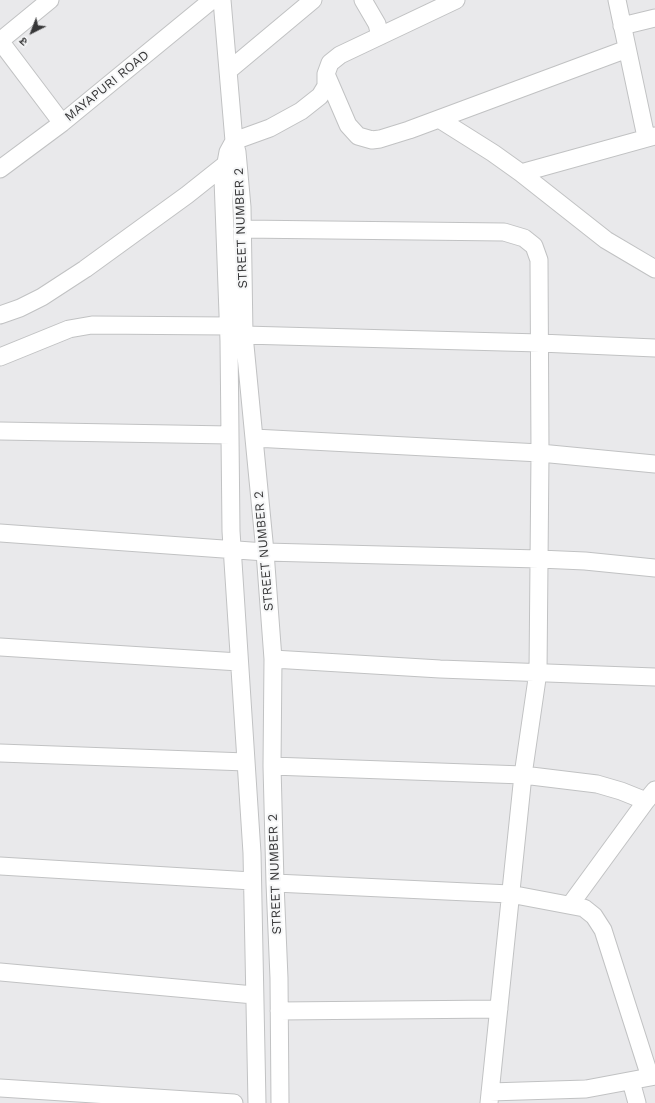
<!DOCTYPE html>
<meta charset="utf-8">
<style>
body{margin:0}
#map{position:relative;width:655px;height:1103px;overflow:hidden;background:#e9e9eb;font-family:"Work Sans","Noto Sans Devanagari",sans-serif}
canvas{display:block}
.north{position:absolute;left:12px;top:12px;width:40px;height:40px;-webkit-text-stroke:3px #f6f7f8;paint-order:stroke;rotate:222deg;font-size:11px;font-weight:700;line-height:16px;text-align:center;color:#373738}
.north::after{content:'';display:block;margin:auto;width:14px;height:18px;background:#373738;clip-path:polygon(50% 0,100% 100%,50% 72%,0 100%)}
</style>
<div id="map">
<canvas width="655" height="1103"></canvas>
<div class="north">उ</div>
</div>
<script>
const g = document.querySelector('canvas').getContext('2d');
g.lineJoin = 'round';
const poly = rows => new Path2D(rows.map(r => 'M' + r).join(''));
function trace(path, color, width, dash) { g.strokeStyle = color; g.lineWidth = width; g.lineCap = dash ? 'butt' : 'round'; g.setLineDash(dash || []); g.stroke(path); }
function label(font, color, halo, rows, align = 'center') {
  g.font = font + ' "Work Sans",sans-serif'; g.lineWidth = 4; g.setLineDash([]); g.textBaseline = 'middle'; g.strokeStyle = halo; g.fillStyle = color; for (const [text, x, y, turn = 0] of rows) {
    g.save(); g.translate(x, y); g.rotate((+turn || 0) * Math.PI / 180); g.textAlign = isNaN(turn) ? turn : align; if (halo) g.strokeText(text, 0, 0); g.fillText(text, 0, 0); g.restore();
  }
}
const street = poly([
 [50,0,0,41,62,123],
 [222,0,234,141,237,152,242,207,244,335,265,552,273,659,272,766,275,883,279,978,280,1103],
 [363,0,377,24,380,36],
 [617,0,646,137],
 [622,26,655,18],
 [228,71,313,0],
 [326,74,348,125,358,136,372,140,380,139,409,130,627,49],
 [439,119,493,153,521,173,606,240,655,269],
 [0,169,62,123,212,0],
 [521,173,655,136],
 [242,229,504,232,524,238,534,246,539,260,540,453,538,672,523,775,489,1103],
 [0,315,20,308,42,297,85,269,187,195,226,164],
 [244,335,540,343,655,348],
 [0,357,69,329,92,325,228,326],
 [0,431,230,435],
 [254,438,540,453,655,464],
 [0,533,265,552,539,559,585,561,655,568],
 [0,647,239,662],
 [273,659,440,669,655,677],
 [0,753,246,762],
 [272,766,523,775,597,784,621,791,646,801],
 [0,866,252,881],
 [275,883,510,894,584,908,594,916,603,930,650,1077],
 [570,905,646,801,655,790],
 [0,972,254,995],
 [279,1011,499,1009],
 [631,1081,637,1103],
 [0,1088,234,1103],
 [490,1092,586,1089,655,1076],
 [257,1103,252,853,231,531,229,341,223,179,228,152,234,141,270,128,301,111,320,96,326,86,326,74,330,63,340,55,456,0]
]);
trace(street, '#c1c2c3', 19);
trace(street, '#fff', 17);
label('13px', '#373738', '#f6f7f8', [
 ["MAYAPURI ROAD",107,86,-39],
 ["STREET NUMBER 2",241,228,-92],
 ["STREET NUMBER 2",264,551,-95],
 ["STREET NUMBER 2",275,874,-92]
]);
</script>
